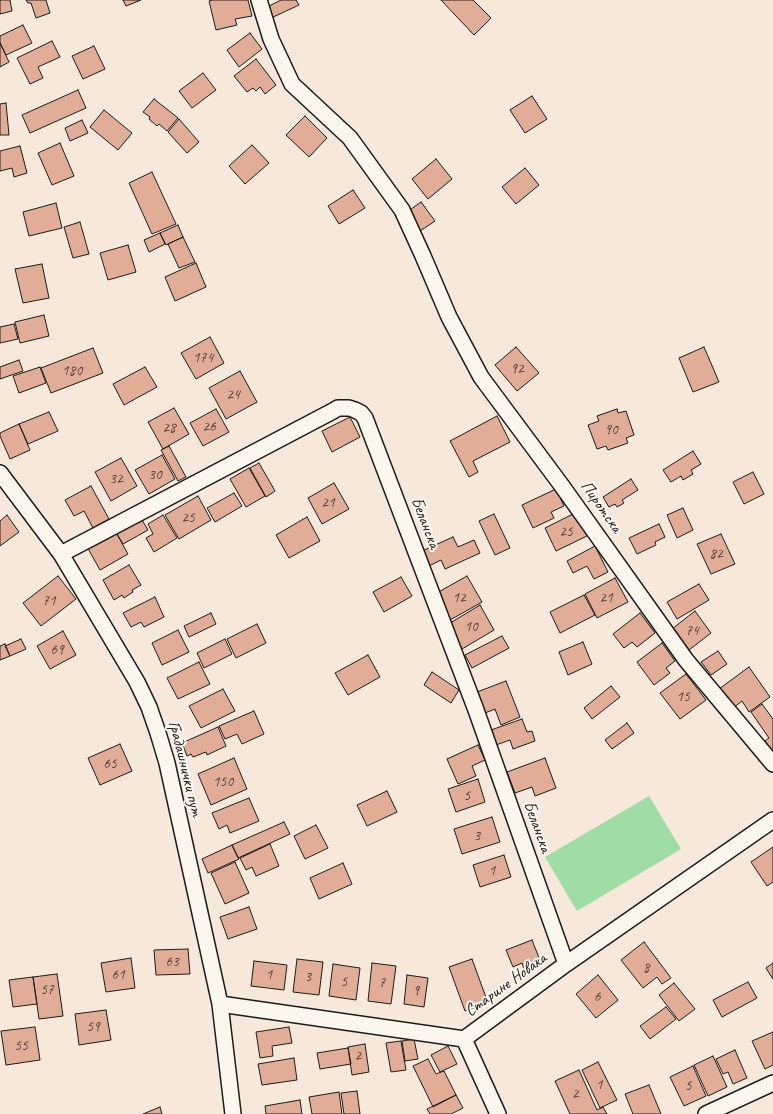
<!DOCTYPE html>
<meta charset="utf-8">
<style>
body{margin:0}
canvas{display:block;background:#f6e8db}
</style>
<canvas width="773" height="1114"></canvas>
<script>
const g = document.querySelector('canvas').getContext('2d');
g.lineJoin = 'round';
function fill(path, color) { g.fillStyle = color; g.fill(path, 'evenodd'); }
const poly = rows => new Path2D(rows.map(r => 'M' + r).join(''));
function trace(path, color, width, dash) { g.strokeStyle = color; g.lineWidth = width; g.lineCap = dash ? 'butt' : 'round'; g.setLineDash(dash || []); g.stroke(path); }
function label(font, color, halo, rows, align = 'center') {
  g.font = font + ' Caveat,sans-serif'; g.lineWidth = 4; g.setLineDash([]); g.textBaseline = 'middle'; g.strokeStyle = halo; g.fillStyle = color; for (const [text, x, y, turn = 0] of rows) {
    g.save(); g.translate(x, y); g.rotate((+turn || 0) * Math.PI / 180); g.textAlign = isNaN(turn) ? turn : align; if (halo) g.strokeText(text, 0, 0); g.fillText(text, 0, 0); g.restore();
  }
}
fill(poly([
 [649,796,681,849,577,911,545,857]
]), '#a0dda5');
const building = poly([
 [0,0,10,0,12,11,0,14,0,0],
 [26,0,46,0,50,13,36,18,31,3,28,3,26,0],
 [123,0,141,0,126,6,123,0],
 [212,0,248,0,252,16,235,19,237,25,216,30,209,1,212,0],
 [281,0,296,0,299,5,271,18,267,7,281,0],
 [441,0,473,0,491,18,474,35,441,0],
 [23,25,32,43,6,55,0,43,0,36,23,25],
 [250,33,262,49,239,67,227,50,250,33],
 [52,41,60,57,38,67,43,78,30,84,17,58,52,41],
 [0,43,9,62,0,67,0,43],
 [94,46,105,69,83,79,72,56,94,46],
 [256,59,276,85,265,94,260,87,256,91,253,88,247,92,234,76,256,59],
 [203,73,216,90,192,108,179,91,203,73],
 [78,90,86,108,30,133,22,115,78,90],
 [532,96,547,119,525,133,510,110,532,96],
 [154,99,178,118,167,131,159,124,157,126,149,119,150,117,143,112,154,99],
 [6,103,9,135,0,135,0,104,6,103],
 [104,110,132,133,118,150,90,127,104,110],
 [305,116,327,138,309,157,286,135,305,116],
 [179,119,199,142,187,153,168,132,179,119],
 [82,120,88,133,70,141,65,128,82,120],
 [60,143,74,176,52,185,38,153,60,143],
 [252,145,269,163,245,184,229,166,252,145],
 [20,146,27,173,14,177,12,168,0,171,0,151,20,146],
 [436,159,452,179,428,199,412,179,436,159],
 [525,168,539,185,516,204,502,187,525,168],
 [152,172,176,224,152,234,129,183,152,172],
 [353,190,365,208,339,224,328,206,353,190],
 [421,202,435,221,420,231,407,212,421,202],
 [56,203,62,228,29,236,23,212,56,203],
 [80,222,89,254,73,258,64,227,80,222],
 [178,225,183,237,166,245,160,233,178,225],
 [160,233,165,244,149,252,144,240,160,233],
 [183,237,195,262,179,268,168,244,183,237],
 [128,245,136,272,108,280,100,253,128,245],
 [196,263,206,287,175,301,165,277,196,263],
 [42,264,49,298,23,303,15,269,42,264],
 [44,315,49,336,20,343,15,322,44,315],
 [14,324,18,339,0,343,0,327,14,324],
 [210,337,224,363,196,379,181,353,210,337],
 [516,347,539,373,517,391,495,365,516,347],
 [704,347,719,382,693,392,679,358,704,347],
 [93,348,103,373,51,393,41,368,93,348],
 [19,360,23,371,0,379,0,367,19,360],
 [40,367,46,383,19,393,13,376,40,367],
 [145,367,157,387,124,405,113,384,145,367],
 [240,371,257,402,226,419,209,388,240,371],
 [174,408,189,434,163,449,148,422,174,408],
 [216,409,229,432,203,446,190,423,216,409],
 [617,409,618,413,626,411,634,435,626,438,628,443,608,450,606,446,597,449,588,425,599,421,597,416,617,409],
 [49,412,58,431,28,444,19,424,49,412],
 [497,416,510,442,473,461,478,472,469,477,450,441,497,416],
 [350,417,360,437,332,452,322,431,350,417],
 [19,424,30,450,10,459,0,436,0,433,19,424],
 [169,446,186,477,178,481,161,450,169,446],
 [693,451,701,464,691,470,693,474,683,480,681,476,671,482,663,470,693,451],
 [162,455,175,479,149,494,135,470,162,455],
 [121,458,137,486,111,501,95,472,121,458],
 [259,463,275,491,266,497,250,468,259,463],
 [249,468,265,496,246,507,230,479,249,468],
 [753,472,764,494,744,504,733,482,753,472],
 [631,479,638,490,622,500,624,503,617,507,615,504,609,507,603,497,631,479],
 [334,483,349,509,322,524,308,498,334,483],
 [91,486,109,519,93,528,84,511,74,516,65,500,91,486],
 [556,489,564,506,551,512,554,518,533,528,522,505,556,489],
 [234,493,242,506,215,522,207,508,234,493],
 [198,496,211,520,179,539,165,515,198,496],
 [683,508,693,530,677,538,667,515,683,508],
 [575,513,587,536,556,551,545,528,575,513],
 [494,514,510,548,495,555,479,521,494,514],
 [7,515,19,532,0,546,0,521,7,515],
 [139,515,148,530,123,544,114,529,139,515],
 [163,515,177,538,154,552,146,538,153,534,148,524,163,515],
 [307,517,320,541,289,558,276,535,307,517],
 [659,524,665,537,655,542,656,545,637,554,629,538,659,524],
 [114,529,128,554,100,570,86,545,114,529],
 [721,534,735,564,711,574,697,544,721,534],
 [453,537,458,547,474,540,480,553,445,569,441,560,429,566,422,551,453,537],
 [595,546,608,572,594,579,587,566,573,573,567,561,595,546],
 [129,565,141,585,132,590,133,592,124,598,122,595,114,600,103,580,129,565],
 [58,576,76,599,41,626,23,603,58,576],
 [467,576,482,602,450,620,435,594,467,576],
 [401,577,412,596,384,612,373,592,401,577],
 [615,578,628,602,597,618,585,594,615,578],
 [699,584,709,600,677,619,667,602,699,584],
 [584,595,595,615,560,633,550,612,584,595],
 [155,597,164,617,144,627,141,622,131,627,123,613,155,597],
 [480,605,494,630,462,649,447,625,480,605],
 [695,611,711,633,689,650,672,629,695,611],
 [211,613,216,624,189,637,184,626,211,613],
 [640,613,655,633,637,647,632,642,624,648,613,634,640,613],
 [257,624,266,643,236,658,227,639,257,624],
 [178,630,189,652,162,665,152,643,178,630],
 [63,631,76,655,50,669,37,646,63,631],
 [502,636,509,648,472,668,465,655,502,636],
 [21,639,26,649,10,656,5,646,21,639],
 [225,639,232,654,204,668,197,653,225,639],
 [583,642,592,664,568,675,559,652,583,642],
 [662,643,675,661,666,668,670,673,654,685,637,662,662,643],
 [5,644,10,656,0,660,0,646,5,644],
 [718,651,727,664,711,675,701,662,718,651],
 [368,655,380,677,348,695,335,673,368,655],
 [199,662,210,684,178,699,167,678,199,662],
 [749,667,770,697,749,712,742,701,733,708,719,689,749,667],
 [432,672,459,690,451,703,424,685,432,672],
 [686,674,706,700,680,719,660,693,686,674],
 [506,681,520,717,501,725,495,709,485,713,477,692,506,681],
 [611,686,620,697,592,719,584,708,611,686],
 [223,689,235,711,201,728,189,706,223,689],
 [762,704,773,719,773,752,765,741,769,738,751,712,762,704],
 [254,711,264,734,242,744,237,734,225,739,219,726,254,711],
 [522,719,527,732,532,731,535,741,513,749,510,740,496,745,491,730,522,719],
 [627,723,634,733,612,749,605,740,627,723],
 [218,727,226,746,207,755,206,752,193,757,191,754,187,756,182,743,218,727],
 [120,744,132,771,100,785,88,758,120,744],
 [478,745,485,760,472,766,476,776,458,784,447,759,478,745],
 [234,758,247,789,211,805,198,774,234,758],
 [545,758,556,788,535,796,532,787,515,793,507,772,545,758],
 [478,779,485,802,456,812,448,789,478,779],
 [387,791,397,812,367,826,357,805,387,791],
 [249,798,259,821,230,833,227,825,219,829,212,813,249,798],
 [492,817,500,842,462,854,454,829,492,817],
 [284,822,290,834,238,858,232,845,284,822],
 [316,825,328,848,305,859,294,836,316,825],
 [270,844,279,866,256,876,252,867,246,870,240,858,270,844],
 [232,845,239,859,208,873,202,859,232,845],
 [773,847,773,882,767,886,751,862,773,847],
 [504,855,511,877,480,887,473,865,504,855],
 [235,862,249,893,225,904,211,873,235,862],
 [343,863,352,884,319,899,310,878,343,863],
 [249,907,257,929,228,939,220,917,249,907],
 [532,940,541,963,524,969,522,963,513,967,506,950,532,940],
 [644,942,671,978,662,984,657,977,643,988,621,960,644,942],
 [188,949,190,974,156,975,154,950,188,949],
 [131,958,135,988,106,992,101,963,131,958],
 [297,959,323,962,319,995,293,992,297,959],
 [472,959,488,1003,465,1011,449,967,472,959],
 [254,961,287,965,284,990,251,986,254,961],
 [372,963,396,966,391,1004,368,1001,372,963],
 [773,963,773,979,766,968,773,963],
 [333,964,360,968,356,1000,329,996,333,964],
 [57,974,63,1016,39,1019,33,977,57,974],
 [407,975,428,978,424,1007,404,1004,407,975],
 [598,975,618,1000,596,1018,576,994,598,975],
 [33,977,37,1004,13,1007,9,980,33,977],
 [748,982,757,998,722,1017,713,1000,748,982],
 [674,983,695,1009,679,1021,659,995,674,983],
 [666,1007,676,1019,650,1039,640,1026,666,1007],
 [106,1010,111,1040,79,1045,75,1014,106,1010],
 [35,1027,40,1060,6,1065,1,1031,35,1027],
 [289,1027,292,1043,272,1046,273,1056,260,1058,256,1032,289,1027],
 [773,1032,773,1065,765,1069,752,1041,773,1032],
 [414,1039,418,1059,405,1061,402,1041,414,1039],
 [401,1041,406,1070,391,1072,386,1043,401,1041],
 [365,1044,369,1072,352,1075,348,1047,365,1044],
 [448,1046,457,1064,440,1072,431,1055,448,1046],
 [348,1048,351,1064,320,1069,317,1053,348,1048],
 [735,1050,747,1078,733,1084,728,1072,723,1074,716,1059,735,1050],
 [713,1056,727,1087,708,1096,694,1065,713,1056],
 [294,1058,297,1080,262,1085,258,1064,294,1058],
 [428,1059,436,1074,444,1071,456,1095,433,1107,413,1066,428,1059],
 [598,1062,617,1100,600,1108,582,1070,598,1062],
 [693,1066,706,1096,684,1106,670,1077,693,1066],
 [579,1070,597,1110,603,1107,607,1114,570,1114,555,1081,579,1070],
 [649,1085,661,1114,633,1114,625,1094,649,1085],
 [357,1091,360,1114,344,1114,341,1093,357,1091],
 [339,1092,342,1114,312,1114,309,1097,339,1092],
 [456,1095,463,1108,451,1114,430,1114,427,1109,456,1095],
 [300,1100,302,1114,266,1114,265,1106,300,1100],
 [160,1107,162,1114,143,1114,160,1107]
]);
fill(building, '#e2ad97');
trace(building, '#1c1c1c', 1);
const minor = poly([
 [259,0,271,39,292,84,350,138,402,210,423,256,449,317,481,377,562,486,686,660,773,764],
 [0,473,61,554,137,682,149,707,158,733,167,763,220,1004,233,1114],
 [61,554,333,411,338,408,349,408,355,410,361,413,365,418,476,710,566,964],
 [220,1004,464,1039,566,964,773,820],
 [464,1039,498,1114],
 [706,1114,773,1083]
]);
trace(minor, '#1c1c1c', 18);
trace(minor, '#fbf7ec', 15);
label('15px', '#4e403b', null, [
 ["174",203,358],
 ["92",517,369],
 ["180",72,371],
 ["24",233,395],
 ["26",209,427],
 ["28",169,428],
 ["90",611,430],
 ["30",155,475],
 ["32",116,479],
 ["21",328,503],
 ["25",188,518],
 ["25",566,532],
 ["82",716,554],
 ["12",459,598],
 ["21",606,598],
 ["71",49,601],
 ["10",471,627],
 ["74",692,631],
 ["69",57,650],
 ["15",683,697],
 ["65",110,764],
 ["150",223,782],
 ["5",467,796],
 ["3",477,836],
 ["1",492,871],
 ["63",172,962],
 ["8",646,968],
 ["61",118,975],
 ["1",269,975],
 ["3",308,977],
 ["5",344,982],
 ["7",382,983],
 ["57",47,990],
 ["9",416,991],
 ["6",597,997],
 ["59",93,1027],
 ["55",21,1046],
 ["2",358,1056],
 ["1",599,1085],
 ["5",688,1086],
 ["2",575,1094]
]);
label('17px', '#1c1c1c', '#fbf7ec', [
 ["Пиротска",601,507,55],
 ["Беланска",425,523,69],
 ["Градашнички пут",185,769,76],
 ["Беланска",537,827,70],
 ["Старине Новака",506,985,-36]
]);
</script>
